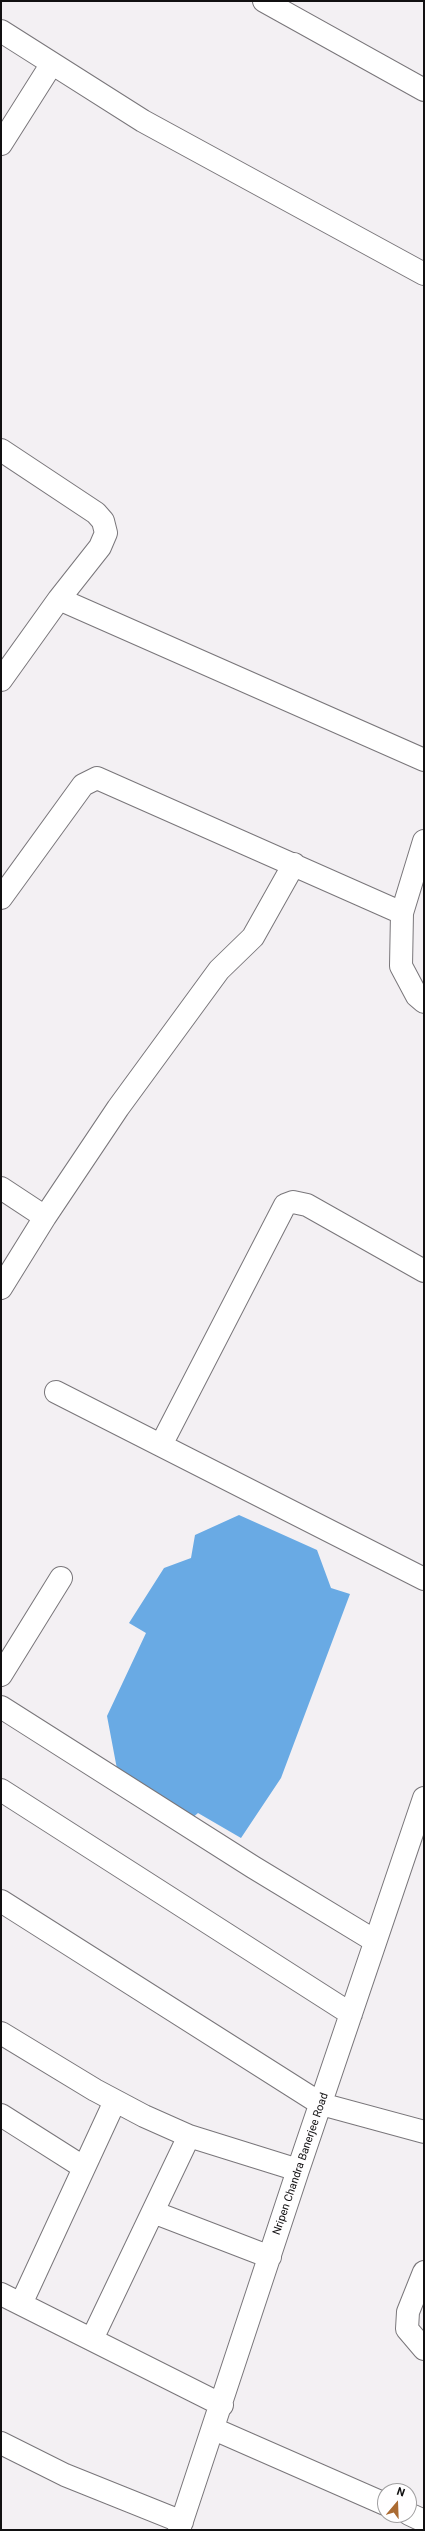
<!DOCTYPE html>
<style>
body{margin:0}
#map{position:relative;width:425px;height:2531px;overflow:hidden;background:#f3f0f3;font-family:Roboto,sans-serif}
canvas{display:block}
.frame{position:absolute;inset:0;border:2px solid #111011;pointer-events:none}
.north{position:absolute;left:377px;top:2483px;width:40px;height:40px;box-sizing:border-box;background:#fffeff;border:1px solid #a09fa0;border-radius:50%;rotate:19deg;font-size:11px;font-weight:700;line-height:16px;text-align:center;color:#111011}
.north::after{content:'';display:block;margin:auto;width:14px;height:18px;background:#ab6b33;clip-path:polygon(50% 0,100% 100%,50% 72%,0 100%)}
</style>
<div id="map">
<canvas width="425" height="2531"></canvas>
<div class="frame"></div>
<div class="north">N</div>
</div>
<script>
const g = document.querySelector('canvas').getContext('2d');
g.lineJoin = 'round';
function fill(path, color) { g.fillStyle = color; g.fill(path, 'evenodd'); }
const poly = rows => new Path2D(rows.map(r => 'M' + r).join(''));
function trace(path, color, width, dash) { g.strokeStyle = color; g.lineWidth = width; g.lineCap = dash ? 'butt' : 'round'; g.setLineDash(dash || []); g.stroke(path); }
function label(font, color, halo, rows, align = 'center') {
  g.font = font + ' Roboto,sans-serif'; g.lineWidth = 4; g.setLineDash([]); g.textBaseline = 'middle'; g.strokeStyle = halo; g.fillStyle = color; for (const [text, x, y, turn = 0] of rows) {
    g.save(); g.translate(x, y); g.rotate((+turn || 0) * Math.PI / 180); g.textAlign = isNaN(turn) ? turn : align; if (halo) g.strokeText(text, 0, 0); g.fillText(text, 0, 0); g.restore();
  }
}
fill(poly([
 [239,1515,317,1550,331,1588,350,1594,281,1778,241,1838,198,1813,191,1819,139,1788,139,1781,117,1769,107,1716,146,1633,129,1623,164,1568,191,1558,195,1535]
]), '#69aae4');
const minor = poly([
 [264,1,424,90],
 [1,31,143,121,424,274],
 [1,144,51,65],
 [1,450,96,513,103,521,106,533,100,547,59,599,1,680],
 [59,599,424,760],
 [424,841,402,913,401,966,417,996,424,1002],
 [1,898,83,785,97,778,402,913],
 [1,1188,45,1217],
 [1,1288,45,1217,118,1108,219,970,253,937,294,864],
 [56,1392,424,1579],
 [161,1445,285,1205,293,1202,307,1205,424,1271],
 [1,1675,61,1578],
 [1,1707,253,1867,375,1941],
 [1,1790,351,2014],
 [1,1901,321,2104,424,2132],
 [1,2033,95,2090,144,2116,189,2136,298,2170],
 [1,2115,83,2167],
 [153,2212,270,2257],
 [424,2272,408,2312,407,2329,424,2349],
 [1,2294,222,2405],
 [21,2304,115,2101],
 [92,2339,189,2136],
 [214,2429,385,2504],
 [1,2443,65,2475,182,2522],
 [409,2514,424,2521],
 [179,2530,298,2170,424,1798]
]);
trace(minor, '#79767a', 24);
trace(minor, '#fff', 22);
label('11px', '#111011', '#fffeff', [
 ["Nripen Chandra Banerjee Road",301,2164,-71]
]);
</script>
